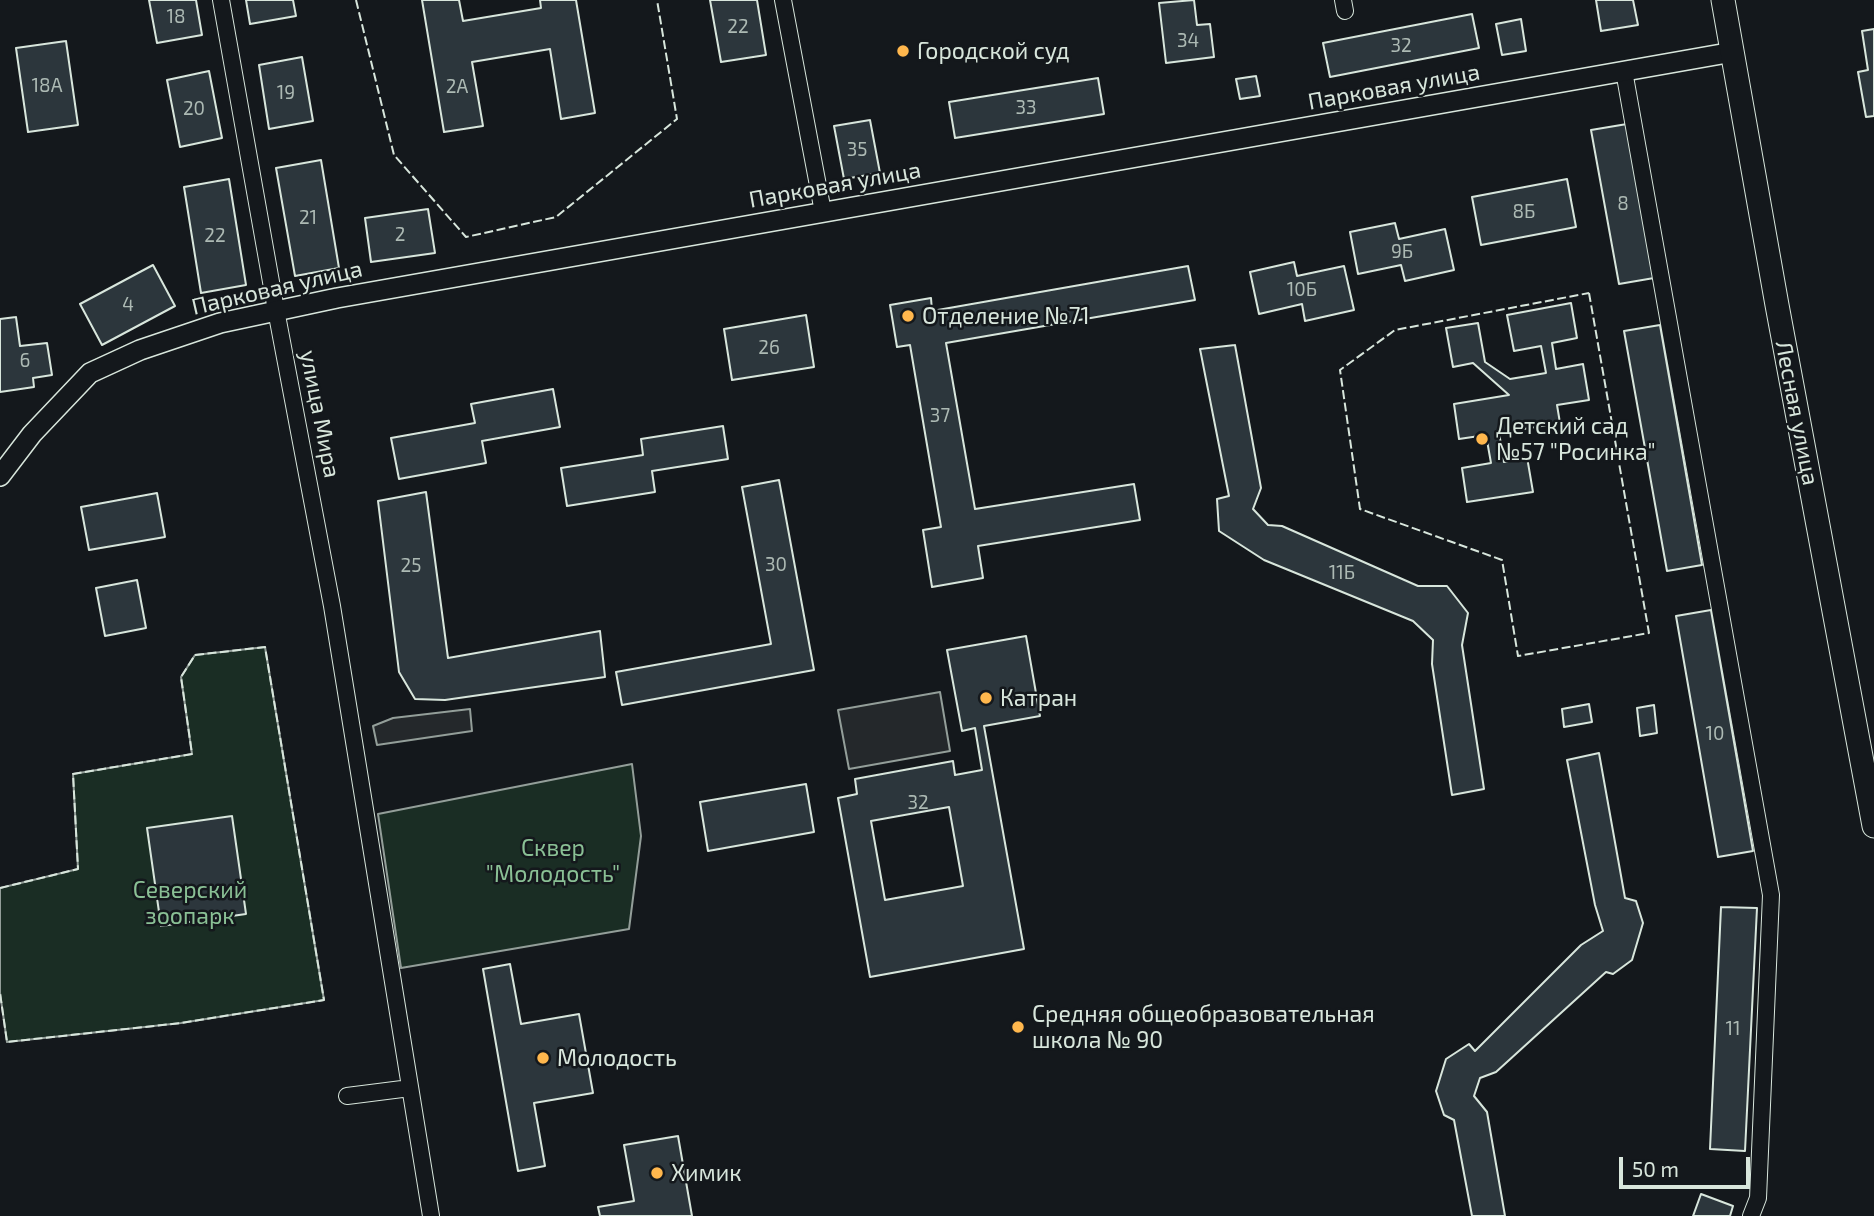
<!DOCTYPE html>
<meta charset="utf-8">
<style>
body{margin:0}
#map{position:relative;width:1874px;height:1216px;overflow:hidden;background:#14181c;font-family:"Exo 2",sans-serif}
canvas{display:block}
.scale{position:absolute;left:1619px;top:1157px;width:131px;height:32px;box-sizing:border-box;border:4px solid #d8e6dc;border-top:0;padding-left:9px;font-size:21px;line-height:24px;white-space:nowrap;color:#d8e6dc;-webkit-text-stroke:5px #14181c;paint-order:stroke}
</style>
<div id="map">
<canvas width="1874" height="1216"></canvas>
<div class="scale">50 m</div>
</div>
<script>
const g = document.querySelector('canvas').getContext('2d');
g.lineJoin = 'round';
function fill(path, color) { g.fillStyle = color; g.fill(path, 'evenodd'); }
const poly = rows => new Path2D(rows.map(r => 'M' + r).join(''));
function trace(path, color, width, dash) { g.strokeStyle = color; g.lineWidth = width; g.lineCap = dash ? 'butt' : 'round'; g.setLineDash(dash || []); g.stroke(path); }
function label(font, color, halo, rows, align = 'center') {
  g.font = font + ' "Exo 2",sans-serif'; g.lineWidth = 5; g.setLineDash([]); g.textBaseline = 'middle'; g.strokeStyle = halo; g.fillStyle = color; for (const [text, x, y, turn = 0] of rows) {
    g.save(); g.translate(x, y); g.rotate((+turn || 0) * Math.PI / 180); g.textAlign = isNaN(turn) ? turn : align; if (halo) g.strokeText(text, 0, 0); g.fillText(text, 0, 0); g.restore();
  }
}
const green = poly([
 [265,647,324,1000,181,1023,7,1042,0,993,0,888,78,869,73,774,192,754,181,677,195,655,265,647],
 [632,764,641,836,629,929,401,968,378,814,632,764]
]);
fill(green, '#1a2d24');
trace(green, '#939e99', 2);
const parking = poly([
 [940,692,950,751,849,769,838,710,940,692],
 [470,709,472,731,377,745,373,726,393,718,470,709]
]);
fill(parking, '#24282b');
trace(parking, '#939e99', 2);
const building = poly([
 [149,0,196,0,202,35,157,43,149,0],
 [246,0,293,0,296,16,250,24,246,0],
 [422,0,459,0,463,21,541,8,540,0,576,0,595,113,561,119,550,49,472,62,483,126,444,132,422,0],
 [710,0,757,0,766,55,721,62,710,0],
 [1194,0,1197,25,1210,24,1214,57,1166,63,1159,3,1194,0],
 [1596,0,1633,0,1638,25,1601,31,1596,0],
 [1472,14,1479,48,1330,77,1323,43,1472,14],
 [1521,19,1526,51,1502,55,1496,24,1521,19],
 [1874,29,1874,116,1866,117,1858,72,1868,70,1862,31,1874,29],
 [66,41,78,125,28,132,16,48,66,41],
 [302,57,313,121,269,129,259,65,302,57],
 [209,71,222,138,180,147,167,80,209,71],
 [1256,76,1260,96,1240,99,1236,79,1256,76],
 [1098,78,1104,114,955,138,949,102,1098,78],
 [870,120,880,173,844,179,834,126,870,120],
 [1627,124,1654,278,1619,284,1591,130,1627,124],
 [321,160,339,268,295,276,276,168,321,160],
 [229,179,246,285,201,293,184,187,229,179],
 [1567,179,1576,227,1481,245,1472,197,1567,179],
 [428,209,435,253,371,262,365,218,428,209],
 [1395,223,1399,239,1445,229,1454,270,1405,281,1401,265,1358,274,1350,232,1395,223],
 [1294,262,1297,276,1344,266,1354,310,1305,321,1302,304,1259,314,1250,272,1294,262],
 [153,265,175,306,102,345,80,304,153,265],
 [1188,266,1195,300,946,343,975,509,1134,484,1140,520,978,546,983,578,932,587,923,530,941,527,910,345,897,347,890,305,931,298,932,311,1188,266],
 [1571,303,1577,338,1552,343,1556,369,1583,364,1589,400,1557,405,1560,423,1499,433,1504,462,1527,457,1533,492,1467,502,1462,468,1491,463,1486,435,1459,439,1454,404,1509,395,1473,363,1453,367,1446,328,1478,323,1485,362,1510,379,1546,373,1541,346,1514,351,1507,315,1571,303],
 [806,315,814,367,732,380,724,329,806,315],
 [16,317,20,346,47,343,52,375,33,378,34,387,0,392,0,319,16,317],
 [1660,325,1702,565,1667,571,1624,331,1660,325],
 [1235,345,1261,488,1253,509,1268,525,1282,526,1418,586,1447,586,1468,613,1462,645,1484,789,1452,795,1432,664,1433,640,1413,621,1264,560,1219,531,1217,499,1229,496,1200,349,1235,345],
 [553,389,560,427,482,441,486,463,399,479,391,438,475,423,471,404,553,389],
 [723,426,728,459,652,471,655,492,567,506,561,468,643,455,641,439,723,426],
 [779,480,814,670,622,705,616,672,771,644,742,487,779,480],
 [426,492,448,658,600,631,605,677,445,700,415,699,399,672,378,501,426,492],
 [157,493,165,537,89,550,81,507,157,493],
 [137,580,146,628,105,636,96,588,137,580],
 [1711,610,1753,851,1718,857,1676,616,1711,610],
 [1026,636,1040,716,984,726,1024,949,870,977,838,798,857,794,855,779,953,761,955,775,982,770,975,728,962,731,947,650,1026,636],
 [949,807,963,886,885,900,871,821,949,807],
 [1589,704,1592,722,1564,727,1562,709,1589,704],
 [1654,705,1657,733,1640,736,1637,708,1654,705],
 [1599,753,1625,898,1636,901,1643,923,1632,960,1613,974,1606,972,1496,1072,1480,1078,1474,1096,1487,1112,1505,1216,1472,1216,1454,1120,1444,1115,1436,1091,1446,1059,1469,1044,1475,1051,1581,945,1603,931,1595,905,1567,760,1599,753],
 [806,784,814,832,708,851,700,802,806,784],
 [232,816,246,914,161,926,147,828,232,816],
 [1721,907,1757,908,1745,1151,1710,1149,1721,907],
 [510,964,521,1024,579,1014,593,1093,534,1103,545,1166,518,1171,483,969,510,964],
 [678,1136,692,1216,600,1216,598,1207,634,1201,624,1145,678,1136],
 [1701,1194,1733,1206,1730,1216,1693,1216,1701,1194]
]);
fill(building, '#2c363c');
trace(building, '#d8e6dc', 2);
const minor = poly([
 [221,0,276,310,332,606,431,1216],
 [783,0,823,212],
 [1343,0,1345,11],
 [1624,71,1771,895,1758,1198,1751,1216],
 [347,1096,410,1088]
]);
const tertiary = poly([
 [0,476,32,434,90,373,140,350,220,323,337,298,1733,52]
]);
const secondary = poly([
 [1723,0,1777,305,1874,826]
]);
trace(minor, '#d8e6dc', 18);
trace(tertiary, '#d8e6dc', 22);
trace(secondary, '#d8e6dc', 25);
trace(minor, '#14181c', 16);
trace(tertiary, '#14181c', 19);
trace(secondary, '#14181c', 23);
trace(poly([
 [356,0,394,155,466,237,556,217,677,119,657,0],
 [1589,293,1649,633,1518,656,1502,560,1360,509,1340,370,1395,330,1589,293],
 [0,888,78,869,73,774,192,754,181,677,195,655,265,647,324,1000,181,1023,7,1042,0,993]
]), '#d8e6dc', 2, [9, 3.5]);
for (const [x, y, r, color] of [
 [903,51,7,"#ffb74d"],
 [908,316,7,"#ffb74d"],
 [1482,439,7,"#ffb74d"],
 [986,698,7,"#ffb74d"],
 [1018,1027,7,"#ffb74d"],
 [543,1058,7,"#ffb74d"],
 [657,1173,7,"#ffb74d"]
]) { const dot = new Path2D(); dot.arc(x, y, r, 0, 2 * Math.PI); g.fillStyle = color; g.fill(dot); trace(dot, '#14181c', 2.5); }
label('19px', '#adbab4', null, [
 ["18",176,17],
 ["22",738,27],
 ["34",1188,41],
 ["32",1401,46],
 ["18А",47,86],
 ["2А",457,87],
 ["19",286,93],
 ["33",1026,108],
 ["20",194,109],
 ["35",857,150],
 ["8",1623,204],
 ["8Б",1524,212],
 ["21",308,218],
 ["2",400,235],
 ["22",215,236],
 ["9Б",1402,252],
 ["10Б",1302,290],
 ["4",128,305],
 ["26",769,348],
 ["6",25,361],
 ["37",940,416],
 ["30",776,565],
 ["25",411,566],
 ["11Б",1342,573],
 ["10",1715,734],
 ["32",918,803],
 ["11",1733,1029]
]);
label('23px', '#d8e6dc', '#14181c', [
 ["Городской суд",917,51],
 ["Отделение №71",922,316],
 ["Детский сад",1496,426],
 ["№57 \"Росинка\"",1496,452],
 ["Катран",1000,698],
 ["Средняя общеобразовательная",1032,1014],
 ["школа № 90",1032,1040],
 ["Молодость",557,1058],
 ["Химик",671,1173]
], 'left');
label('23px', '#d8e6dc', '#14181c', [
 ["Парковая улица",1394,87,-10],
 ["Парковая улица",835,185,-10],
 ["Парковая улица",277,288,-13],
 ["Лесная улица",1797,413,79],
 ["улица Мира",320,414,79]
]);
label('23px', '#8ac095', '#14181c', [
 ["Сквер",553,848],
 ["\"Молодость\"",553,874],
 ["Северский",190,890],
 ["зоопарк",190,916]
]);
</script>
